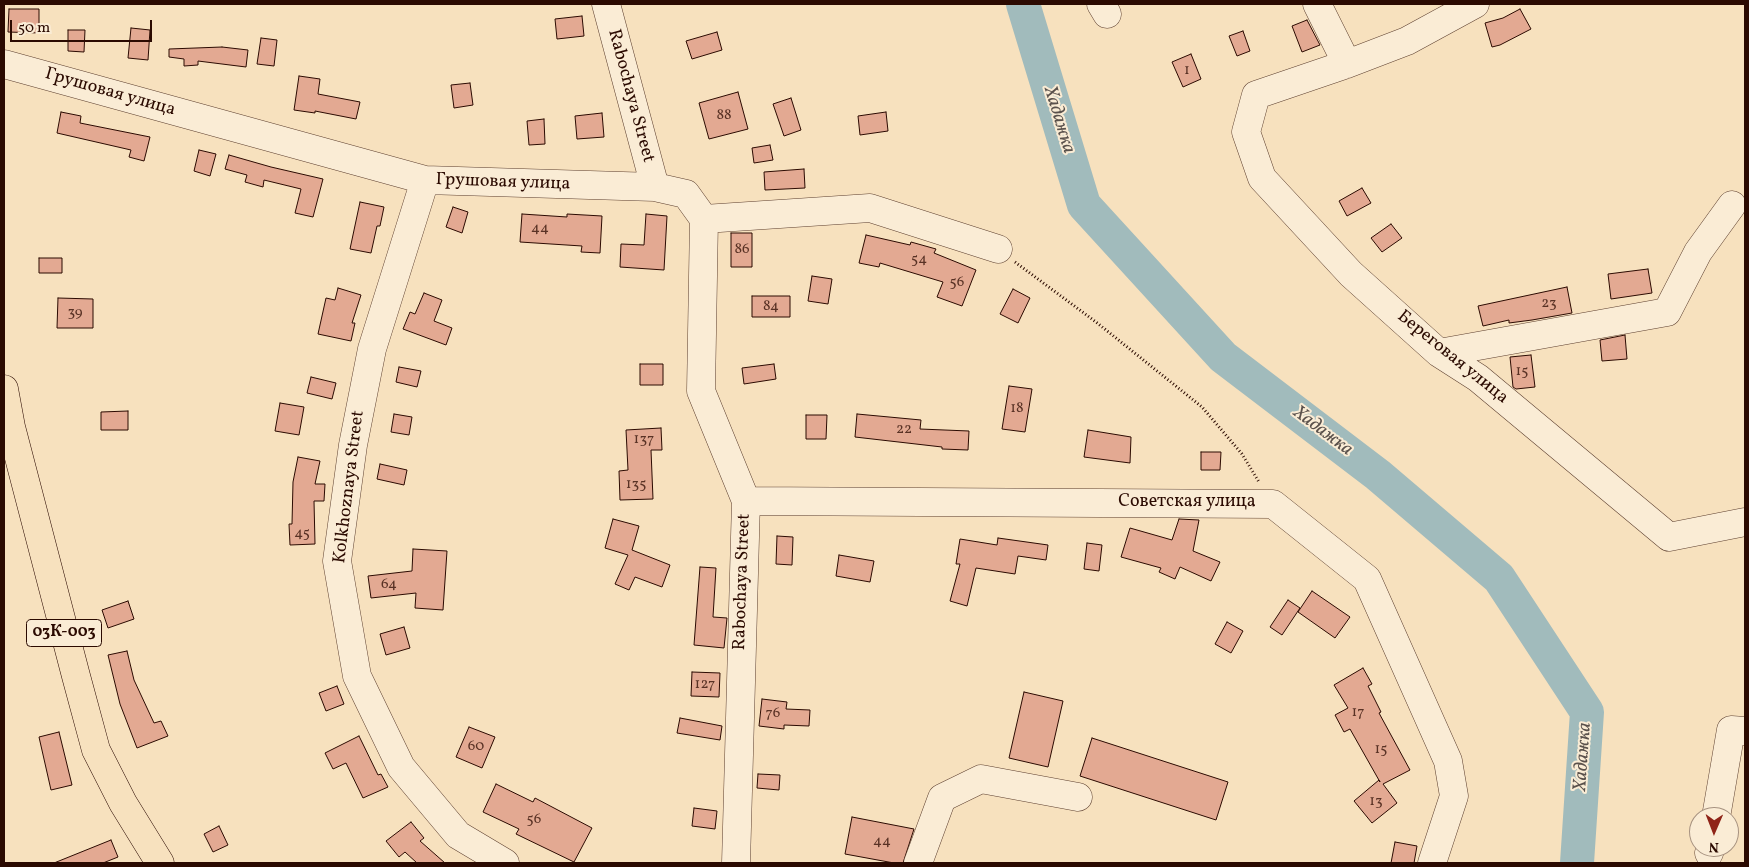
<!DOCTYPE html>
<meta charset="utf-8">
<style>
body{margin:0}
#map{position:relative;width:1749px;height:867px;overflow:hidden;background:#f7e1be;font-family:Vollkorn,serif}
canvas{display:block}
.frame{position:absolute;inset:0;border:5px solid #2b0a01;pointer-events:none}
.north{position:absolute;left:1689px;top:807px;width:50px;height:50px;box-sizing:border-box;background:#faecd5;border:1px solid #a79280;border-radius:50%;rotate:181deg;font-size:14px;font-weight:700;line-height:20px;text-align:center;color:#2b0a01}
.north::after{content:'';display:block;margin:auto;width:18px;height:22px;background:#8f2418;clip-path:polygon(50% 0,100% 100%,50% 72%,0 100%)}
.scale{position:absolute;left:10px;top:20px;width:142px;height:22px;box-sizing:border-box;border:2px solid #2b0a01;border-top:0;padding-left:6px;font-size:15px;line-height:18px;white-space:nowrap;color:#2b0a01;-webkit-text-stroke:4px #faecd5;paint-order:stroke}
</style>
<div id="map">
<canvas width="1749" height="867"></canvas>
<div class="frame"></div>
<div class="north">N</div>
<div class="scale">50 m</div>
</div>
<script>
const g = document.querySelector('canvas').getContext('2d');
g.lineJoin = 'round';
const poly = rows => new Path2D(rows.map(r => 'M' + r).join(''));
function trace(path, color, width, dash) { g.strokeStyle = color; g.lineWidth = width; g.lineCap = dash ? 'butt' : 'round'; g.setLineDash(dash || []); g.stroke(path); }
function fill(path, color) { g.fillStyle = color; g.fill(path, 'evenodd'); }
function label(font, color, halo, rows, align = 'center') {
  g.font = font + ' Vollkorn,serif'; g.lineWidth = 4; g.setLineDash([]); g.textBaseline = 'middle'; g.strokeStyle = halo; g.fillStyle = color; for (const [text, x, y, turn = 0] of rows) {
    g.save(); g.translate(x, y); g.rotate((+turn || 0) * Math.PI / 180); g.textAlign = isNaN(turn) ? turn : align; if (halo) g.strokeText(text, 0, 0); g.fillText(text, 0, 0); g.restore();
  }
}
trace(poly([
 [1023,4,1084,205,1223,357,1378,475,1499,578,1587,712,1577,863]
]), '#a1bbbc', 34);
const building = poly([
 [9,9,39,9,39,33,8,32,9,9],
 [1520,9,1531,29,1500,45,1492,47,1485,23,1503,18,1520,9],
 [582,16,584,36,557,39,555,19,582,16],
 [1307,20,1320,45,1302,52,1292,26,1307,20],
 [131,28,150,30,148,60,128,58,131,28],
 [68,30,85,30,84,52,68,51,68,30],
 [1243,31,1250,51,1237,56,1229,36,1243,31],
 [717,32,722,50,692,59,686,41,717,32],
 [261,38,277,40,274,66,257,64,261,38],
 [222,47,248,50,246,67,198,61,198,65,184,66,184,59,169,57,169,49,222,47],
 [1191,54,1201,79,1183,87,1172,62,1191,54],
 [299,76,320,79,318,94,360,102,356,119,315,111,315,113,294,110,299,76],
 [470,83,473,105,454,108,451,85,470,83],
 [738,92,748,129,709,139,699,103,738,92],
 [791,98,801,130,784,136,773,104,791,98],
 [61,112,81,116,80,123,150,137,144,161,129,157,131,150,57,133,61,112],
 [886,112,888,131,860,135,858,116,886,112],
 [602,113,604,137,577,139,575,116,602,113],
 [544,119,545,144,529,145,527,121,544,119],
 [770,145,773,160,754,163,752,148,770,145],
 [199,150,216,154,210,176,194,171,199,150],
 [229,155,271,167,323,179,313,217,295,213,301,189,264,180,263,187,245,182,247,175,225,169,229,155],
 [804,169,805,188,765,190,764,172,804,169],
 [1362,188,1371,203,1347,216,1339,201,1362,188],
 [360,202,384,207,380,226,377,226,371,253,350,249,360,202],
 [453,207,468,212,462,233,446,227,453,207],
 [522,214,567,217,567,214,602,216,600,253,581,252,582,246,520,242,522,214],
 [646,214,667,216,664,270,620,267,621,244,644,245,646,214],
 [1391,224,1402,238,1382,252,1371,238,1391,224],
 [731,233,752,233,752,267,731,267,731,233],
 [866,235,910,245,911,242,936,249,934,253,976,270,962,306,937,297,943,282,880,263,879,267,859,263,866,235],
 [39,258,62,258,62,273,39,273,39,258],
 [1648,269,1652,293,1611,299,1608,274,1648,269],
 [812,276,832,279,828,304,808,301,812,276],
 [1567,287,1572,313,1532,320,1509,323,1509,320,1483,326,1478,306,1567,287],
 [338,288,361,295,352,323,355,323,351,341,318,334,326,298,335,300,338,288],
 [1013,289,1030,298,1018,323,1000,314,1013,289],
 [424,293,442,300,434,321,452,328,446,345,403,329,410,312,415,314,424,293],
 [752,296,790,296,790,317,752,317,752,296],
 [58,298,93,299,93,328,57,328,58,298],
 [1625,335,1627,359,1602,361,1600,340,1625,335],
 [1531,355,1535,387,1516,389,1513,387,1510,357,1531,355],
 [640,364,663,364,663,385,640,385,640,364],
 [774,364,776,379,744,384,742,368,774,364],
 [399,367,421,371,417,387,396,382,399,367],
 [311,377,336,383,332,399,307,393,311,377],
 [1009,386,1032,389,1025,432,1002,429,1009,386],
 [280,403,304,407,299,435,275,431,280,403],
 [128,411,128,430,101,430,101,412,128,411],
 [394,414,412,417,409,435,391,432,394,414],
 [857,414,921,420,920,429,969,431,968,450,942,449,942,447,855,437,857,414],
 [806,415,827,415,826,439,806,439,806,415],
 [661,428,662,450,651,450,653,499,620,500,619,471,628,470,626,430,661,428],
 [1088,430,1131,437,1130,463,1084,457,1088,430],
 [1201,452,1221,452,1220,470,1201,470,1201,452],
 [298,457,320,461,315,484,325,484,324,501,314,501,315,544,290,545,289,524,292,524,293,482,298,457],
 [380,464,407,470,404,485,377,479,380,464],
 [613,519,639,526,632,550,670,565,662,587,635,577,629,590,615,584,628,555,605,548,613,519],
 [1179,519,1199,520,1193,551,1220,562,1211,581,1180,567,1175,579,1159,572,1161,568,1121,557,1130,528,1172,540,1179,519],
 [777,536,793,537,792,565,776,564,777,536],
 [998,538,1048,545,1046,560,1018,556,1015,574,976,568,967,606,950,601,960,564,956,564,960,539,997,545,998,538],
 [1087,543,1102,545,1099,571,1084,569,1087,543],
 [413,549,447,551,443,610,415,608,416,593,371,598,368,576,412,571,413,549],
 [839,555,874,561,870,582,836,576,839,555],
 [700,567,716,568,713,617,727,618,724,648,694,645,700,567],
 [1312,591,1350,617,1335,638,1298,612,1312,591],
 [1288,600,1300,608,1282,635,1270,627,1288,600],
 [128,601,134,619,108,628,102,610,128,601],
 [1227,622,1243,631,1231,653,1215,644,1227,622],
 [404,627,410,648,386,655,380,634,404,627],
 [127,651,134,680,154,723,161,721,168,736,137,748,120,704,108,655,127,651],
 [1363,668,1372,684,1368,686,1381,712,1379,713,1410,770,1383,784,1397,803,1372,823,1354,801,1379,780,1380,782,1350,729,1344,732,1335,715,1348,708,1334,685,1363,668],
 [692,672,720,673,719,697,691,696,692,672],
 [337,686,344,704,326,711,319,693,337,686],
 [1024,692,1063,701,1048,767,1009,758,1024,692],
 [762,699,787,702,786,709,810,710,809,726,784,725,784,729,759,726,762,699],
 [680,718,722,726,720,740,677,733,680,718],
 [469,727,495,737,482,768,456,757,469,727],
 [59,732,72,785,51,790,39,737,59,732],
 [359,736,378,775,381,774,388,787,363,798,346,763,333,769,325,753,359,736],
 [1092,738,1228,782,1216,820,1080,776,1092,738],
 [758,774,780,775,779,790,757,788,758,774],
 [496,784,533,802,535,798,592,828,574,862,516,834,519,829,483,812,496,784],
 [694,808,717,811,715,829,692,826,694,808],
 [852,817,914,829,903,863,894,863,845,854,852,817],
 [411,822,424,838,420,841,445,863,417,863,405,852,399,857,386,841,411,822],
 [219,826,228,845,213,852,204,834,219,826],
 [111,840,118,857,103,863,54,863,111,840],
 [1395,842,1417,846,1414,863,1391,863,1395,842]
]);
fill(building, '#e3a992');
trace(building, '#2b0a01', 1);
const minor = poly([
 [606,4,655,187],
 [1101,4,1107,14],
 [1317,4,1347,64],
 [1475,4,1407,41,1347,64,1256,95,1246,132,1262,178,1351,274,1439,353,1478,378,1669,537,1745,522],
 [4,64,425,180,655,187,686,194,704,219,870,208,998,249],
 [425,180,372,349,353,445,337,561,357,676,401,767,458,835,505,863],
 [704,219,701,391,746,501,736,863],
 [1439,353,1667,312,1698,252,1732,205],
 [746,501,1273,504,1367,579,1448,761,1454,796,1432,863],
 [1716,817,1731,730,1745,731],
 [1709,853,1711,847],
 [918,863,942,798,981,779,1078,797]
]);
const major = poly([
 [4,389,11,427,76,676,96,750,123,803,160,863]
]);
trace(minor, '#5e4030', 29);
trace(major, '#2b0a01', 29);
trace(poly([
 [1015,262,1096,322,1202,407,1242,454,1259,482]
]), '#2b0a01', 3, [1, 2.5]);
trace(minor, '#faecd5', 28);
trace(major, '#f7e1be', 28);
label('15px', '#593225', null, [
 ["1",1187,71],
 ["88",724,116],
 ["44",540,229],
 ["86",742,250],
 ["54",919,260],
 ["56",957,283],
 ["23",1549,304],
 ["84",771,307],
 ["39",75,313],
 ["15",1522,372],
 ["18",1017,409],
 ["22",904,430],
 ["137",644,440],
 ["135",636,485],
 ["45",302,534],
 ["64",389,585],
 ["127",705,685],
 ["17",1358,713],
 ["76",773,714],
 ["60",476,747],
 ["15",1381,750],
 ["13",1376,802],
 ["56",534,820],
 ["44",882,842]
]);
for (const [x, y, w] of [
 [64,633,75]
]) { const box = new Path2D(); box.roundRect(x - w / 2, y - 13.5, w, 27, 4); g.fillStyle = '#faecd5'; g.fill(box); trace(box, '#2b0a01', 1); }
label('bold 16px', '#2b0a01', null, [
 ["03К-003",64,633]
]);
label('18px', '#2b0a01', '#faecd5', [
 ["Грушовая улица",110,93,16],
 ["Rabochaya Street",630,96,75],
 ["Грушовая улица",503,183,2],
 ["Береговая улица",1452,358,39],
 ["Kolkhoznaya Street",350,487,-83],
 ["Советская улица",1187,503],
 ["Rabochaya Street",743,582,-88]
]);
label('italic 19px', '#5a514c', '#faecd5', [
 ["Хадажка",1058,120,73],
 ["Хадажка",1322,432,37],
 ["Хадажка",1584,757,-86]
]);
</script>
